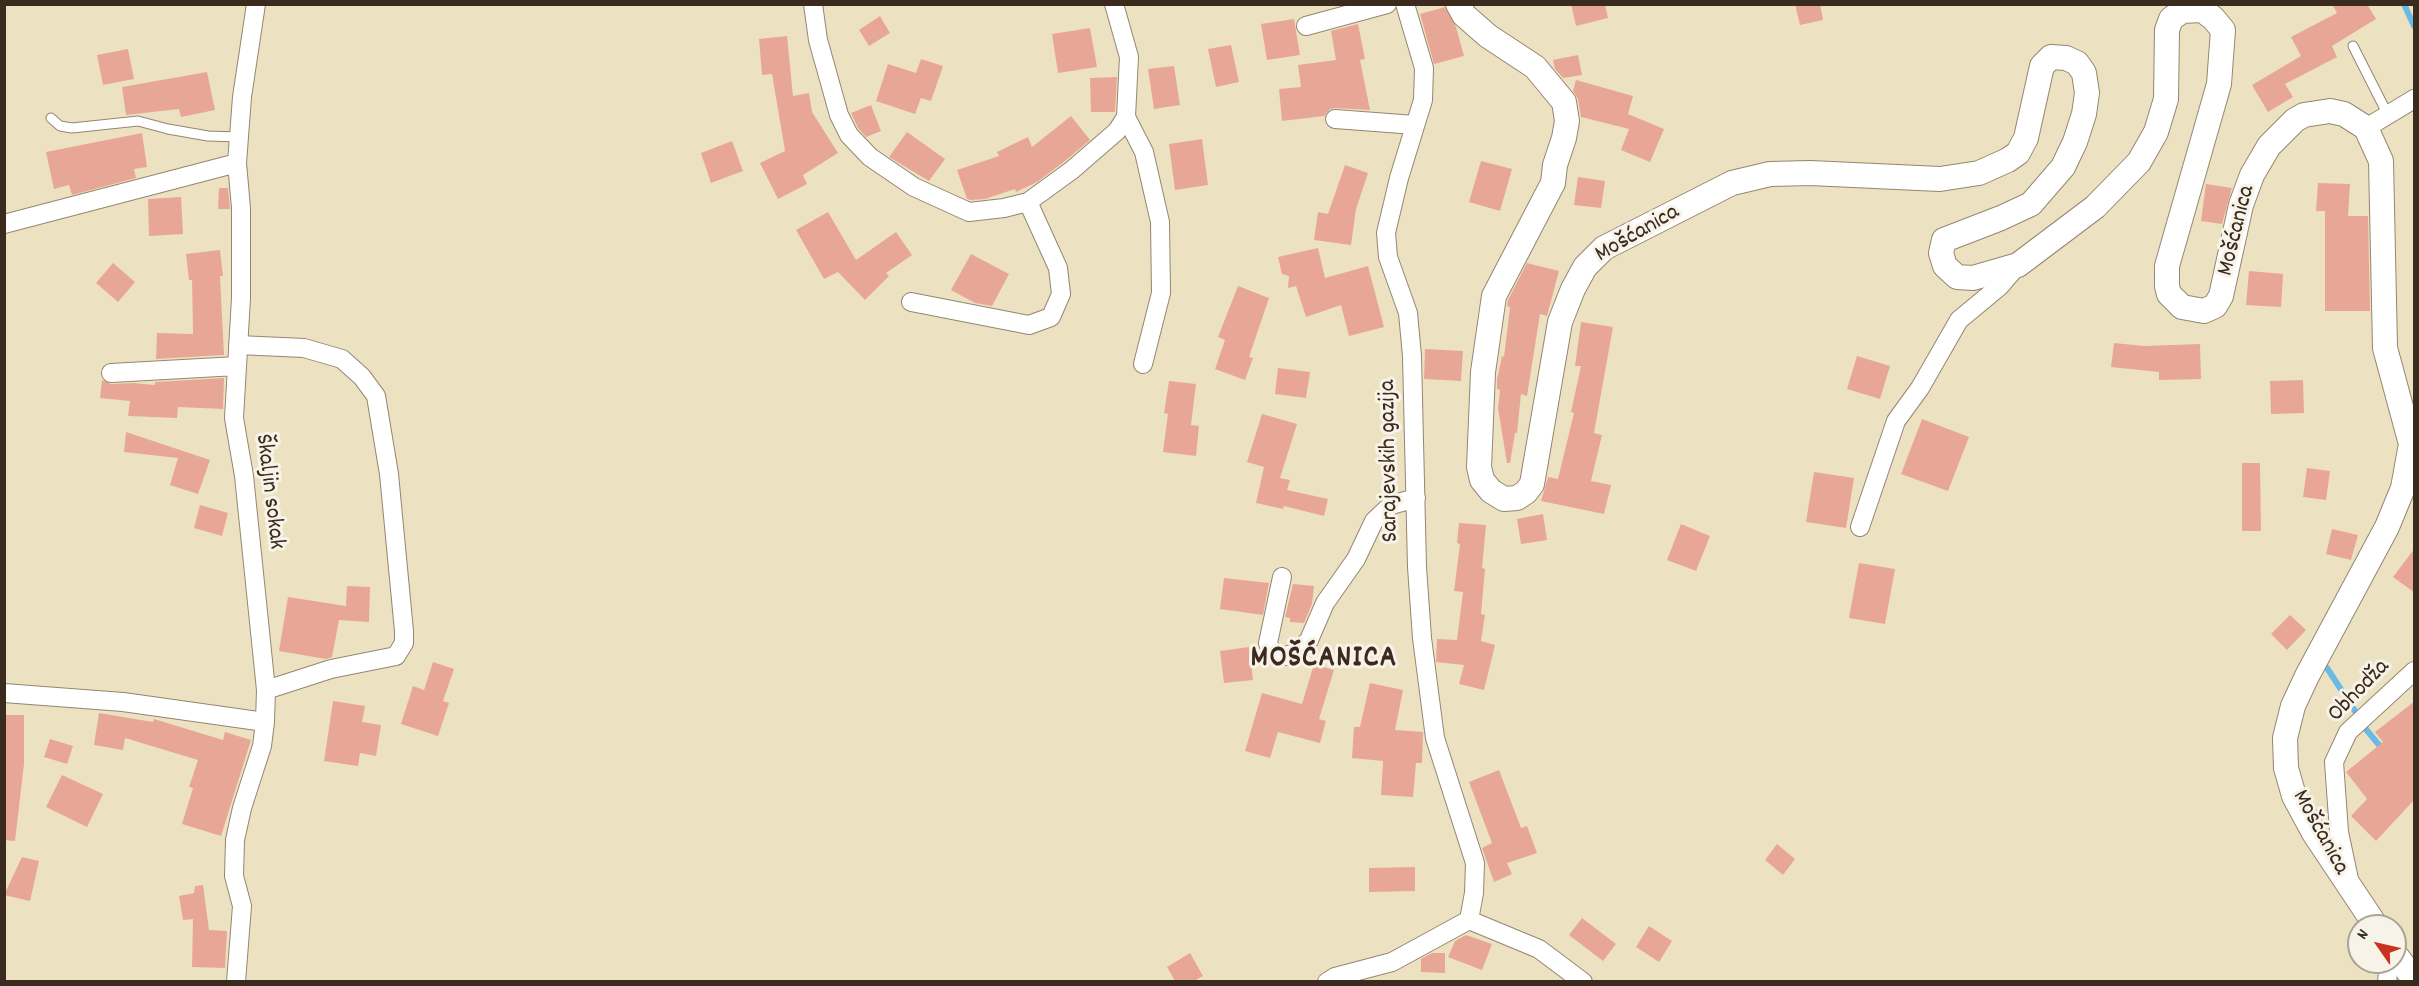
<!DOCTYPE html>
<meta charset="utf-8">
<style>
body{margin:0}
#map{position:relative;width:2419px;height:986px;overflow:hidden;background:#ece2c2;font-family:Dekko,sans-serif}
canvas{display:block}
.frame{position:absolute;inset:0;border:6px solid #3b2a1e;pointer-events:none}
.north{position:absolute;left:2347px;top:914px;width:60px;height:60px;box-sizing:border-box;background:#f7f3e8;border:2px solid #aca397;border-radius:50%;rotate:304deg;font-size:16px;font-weight:700;line-height:24px;text-align:center;color:#3b2a1e}
.north::after{content:'';display:block;margin:auto;width:21px;height:27px;background:#c8321e;clip-path:polygon(50% 0,100% 100%,50% 72%,0 100%)}
</style>
<div id="map">
<canvas width="2419" height="986"></canvas>
<div class="frame"></div>
<div class="north">N</div>
</div>
<script>
const g = document.querySelector('canvas').getContext('2d');
g.lineJoin = 'round';
const poly = rows => new Path2D(rows.map(r => 'M' + r).join(''));
function trace(path, color, width, dash) { g.strokeStyle = color; g.lineWidth = width; g.lineCap = dash ? 'butt' : 'round'; g.setLineDash(dash || []); g.stroke(path); }
function fill(path, color) { g.fillStyle = color; g.fill(path, 'evenodd'); }
function label(font, color, halo, rows, align = 'center') {
  g.font = font + ' Dekko,sans-serif'; g.lineWidth = 6; g.setLineDash([]); g.textBaseline = 'middle'; g.strokeStyle = halo; g.fillStyle = color; for (const [text, x, y, turn = 0] of rows) {
    g.save(); g.translate(x, y); g.rotate((+turn || 0) * Math.PI / 180); g.textAlign = isNaN(turn) ? turn : align; if (halo) g.strokeText(text, 0, 0); g.fillText(text, 0, 0); g.restore();
  }
}
trace(poly([
 [2404,4,2414,26],
 [2327,668,2355,711],
 [2365,728,2384,751]
]), '#6bbae6', 6);
fill(poly([
 [1571,4,1605,4,1608,18,1576,26],
 [1795,4,1820,4,1823,20,1800,25],
 [2332,4,2367,4,2376,19,2332,46,2337,57,2285,84,2293,97,2268,112,2252,85,2301,56,2291,37,2337,13],
 [1445,7,1456,27,1464,56,1434,64,1420,14],
 [880,16,890,33,869,46,859,30],
 [1294,19,1300,55,1267,60,1261,24],
 [1358,24,1365,59,1360,60,1370,110,1335,108,1330,109,1324,116,1282,121,1279,89,1301,87,1298,65,1336,60,1331,31],
 [1090,28,1097,67,1058,73,1052,34],
 [787,36,793,96,809,93,812,112,838,153,803,175,807,184,778,199,760,163,785,151,772,74,762,75,759,39],
 [1231,45,1239,82,1216,87,1208,49],
 [128,49,134,79,103,85,97,55],
 [1578,55,1582,75,1563,78,1555,69,1553,60],
 [921,59,943,66,931,101,921,98,915,114,876,101,888,64,916,73],
 [1174,66,1180,105,1154,109,1148,69],
 [207,72,215,110,181,117,179,109,126,115,122,87],
 [1117,77,1115,112,1091,112,1090,78],
 [1576,80,1633,96,1628,114,1664,129,1650,162,1621,150,1629,129,1581,117,1578,99,1573,91],
 [871,105,881,131,866,137,858,128,851,113],
 [1071,116,1090,140,1065,161,1037,182,1016,192,1015,189,985,199,971,200,967,199,957,170,999,156,997,152,1028,137,1032,147],
 [907,132,945,159,929,181,889,157],
 [142,133,147,167,134,169,136,178,72,195,69,185,54,189,46,152],
 [1202,139,1208,185,1175,190,1169,144],
 [732,141,743,171,711,183,701,153],
 [1481,161,1512,169,1500,211,1469,202],
 [1345,165,1368,173,1356,209,1351,245,1314,240,1318,212,1328,214],
 [1578,177,1605,181,1601,208,1574,205],
 [2318,183,2350,184,2348,216,2368,216,2370,311,2325,311,2325,211,2316,211],
 [2206,184,2232,188,2222,224,2201,221],
 [219,188,228,188,230,209,218,209],
 [181,197,183,234,149,236,148,199],
 [828,212,856,260,896,232,912,255,886,273,889,276,865,300,838,272,824,279,796,230],
 [1318,248,1325,278,1368,266,1384,327,1349,336,1341,305,1306,317,1296,286,1288,288,1289,276,1282,274,1278,257],
 [220,250,223,276,220,276,224,355,156,359,157,333,193,334,192,280,189,280,186,254],
 [971,254,1009,274,992,306,975,303,951,290],
 [113,263,135,282,118,302,96,283],
 [1527,263,1559,271,1547,316,1540,314,1527,396,1521,394,1517,433,1515,433,1510,463,1507,463,1498,408,1500,390,1497,389,1497,380,1502,356,1504,357,1510,307,1507,306,1508,300],
 [2249,271,2283,274,2281,307,2246,305],
 [1238,286,1269,298,1249,357,1253,358,1245,380,1215,369,1225,340,1218,337],
 [1581,322,1613,327,1594,433,1602,435,1591,481,1611,485,1604,514,1541,501,1548,477,1558,479,1574,413,1571,412,1581,366,1575,366],
 [2114,343,2144,346,2200,344,2201,379,2159,380,2159,372,2111,367],
 [1425,349,1463,351,1461,381,1424,379],
 [1857,356,1890,366,1880,399,1847,389],
 [1278,368,1310,372,1306,398,1275,394],
 [224,378,223,409,178,407,177,418,128,416,130,401,100,398,102,380,111,384,133,383,155,385,155,382],
 [2303,380,2304,413,2271,414,2270,381],
 [1169,381,1196,384,1191,425,1199,426,1196,456,1163,452,1168,414,1164,413],
 [1262,414,1297,424,1280,478,1290,480,1287,490,1328,499,1324,516,1284,506,1283,509,1256,503,1264,467,1247,462],
 [1922,419,1969,437,1948,491,1901,474],
 [126,432,210,460,198,494,170,485,178,458,124,452],
 [2242,463,2260,463,2261,531,2242,531],
 [2307,468,2330,471,2326,500,2303,497],
 [1814,472,1854,478,1846,528,1806,522],
 [200,505,228,513,222,536,194,528],
 [1543,514,1547,540,1521,544,1517,519],
 [1459,523,1486,525,1482,568,1485,569,1481,614,1485,615,1481,641,1495,645,1484,690,1459,684,1464,665,1436,662,1437,639,1457,640,1463,592,1454,591,1460,544,1457,543],
 [1681,524,1710,536,1696,571,1667,560],
 [2332,529,2358,535,2351,560,2326,554],
 [2415,548,2415,593,2393,577],
 [1859,563,1895,569,1885,624,1849,618],
 [1224,578,1269,583,1263,615,1220,609],
 [1293,584,1314,586,1312,604,1304,623,1290,622,1290,618,1285,617],
 [347,586,370,587,369,622,339,620,332,657,326,659,279,651,288,597,346,606],
 [2290,615,2306,630,2287,650,2271,634],
 [1249,647,1253,680,1224,683,1220,651],
 [433,662,454,669,443,701,449,703,438,736,401,724,413,686,424,690],
 [1314,664,1334,670,1319,719,1326,721,1320,743,1278,732,1270,758,1245,751,1262,693,1302,704],
 [1370,683,1403,690,1395,730,1423,732,1422,763,1416,763,1413,797,1381,795,1383,761,1352,758,1354,727,1360,727],
 [333,701,365,706,362,722,381,725,376,756,360,753,358,766,324,761],
 [2415,701,2415,799,2376,841,2351,816,2367,799,2346,772,2383,742,2375,732],
 [99,713,153,722,154,719,223,740,225,732,251,740,221,836,182,824,193,788,189,787,198,760,125,738,123,750,94,745],
 [4,715,24,715,24,764,15,841,4,840],
 [50,739,73,746,67,764,44,757],
 [1499,770,1521,828,1527,826,1537,853,1507,863,1512,874,1494,882,1482,848,1492,843,1469,782],
 [62,775,103,794,87,827,46,807],
 [1777,844,1795,859,1783,875,1765,860],
 [22,857,39,861,30,901,4,895],
 [1415,867,1415,891,1369,892,1369,868],
 [203,885,209,930,227,931,225,968,192,967,193,919,183,920,179,896,194,893,195,886],
 [1582,918,1616,944,1603,961,1569,935],
 [1649,926,1672,941,1659,962,1636,947],
 [1466,935,1492,944,1482,970,1448,957,1455,941],
 [1190,953,1203,976,1194,981,1175,981,1167,967],
 [1432,953,1445,953,1445,973,1421,972,1421,959]
]), '#e8a796');
const service = poly([
 [2353,46,2388,115],
 [51,118,60,126,72,128,138,121,168,129,208,136,239,137]
]);
const minor = poly([
 [813,4,818,40,839,115,849,135,870,157,914,187,969,212,1004,208,1028,202,1072,170,1117,131,1126,117,1129,57,1114,4],
 [1405,4,1424,68,1423,100,1399,178,1386,233,1388,257,1408,313,1412,356,1417,567,1422,638,1435,738,1475,863,1474,893,1469,920,1539,949,1583,982],
 [1306,26,1387,4],
 [1126,117,1144,152,1160,222,1161,293,1143,364],
 [1335,119,1415,125],
 [2366,128,2414,99],
 [4,224,237,163],
 [911,302,1029,325,1051,317,1061,294,1058,268,1028,202],
 [238,345,304,348,342,359,362,377,376,396,389,474,404,631,404,643,396,656,331,669,266,690],
 [111,373,237,366],
 [1860,527,1896,421,1920,388,1959,320,2000,286,2018,265],
 [1282,577,1268,643,1271,651,1277,656,1285,656,1296,653,1309,640,1325,603,1356,559,1374,521,1391,505,1416,498],
 [4,693,123,702,265,722],
 [2349,879,2339,832,2334,762,2348,732,2414,671],
 [236,982,242,906,234,876,235,840,242,808,262,746,265,722,266,690,244,476,234,418,241,298,241,208,237,163,242,97,256,4],
 [1327,982,1335,977,1392,962,1469,920],
 [2387,982,2389,962]
]);
const secondary = poly([
 [1458,4,1464,15,1488,36,1535,67,1564,102,1567,121,1564,138,1555,165,1553,183,1494,296,1483,372,1479,467,1482,480,1491,491,1504,499,1517,498,1526,492,1532,484,1560,322,1573,289,1585,267,1604,248,1732,183,1770,174,1810,173,1940,179,1979,173,2008,160,2018,153,2026,138,2042,66,2051,57,2066,58,2077,63,2084,73,2087,93,2084,114,2075,142,2063,167,2031,204,2001,218,1944,240,1941,253,1945,266,1957,277,1973,278,2018,265,2095,207,2139,162,2156,132,2166,99,2167,30,2171,19,2182,11,2202,10,2213,18,2223,30,2219,84,2167,266,2167,286,2169,294,2182,307,2204,311,2215,306,2221,296,2241,205,2252,175,2269,146,2295,120,2304,115,2330,111,2344,114,2366,128,2381,161,2385,348,2411,444,2403,488,2387,527,2307,676,2293,706,2285,738,2286,768,2294,796,2314,833,2376,926],
 [2395,954,2414,979]
]);
trace(service, '#948670', 11);
trace(minor, '#948670', 20);
trace(secondary, '#948670', 26);
trace(service, '#fff', 9);
trace(minor, '#fff', 18);
trace(secondary, '#fff', 24);
label('24px', '#3b2a1e', '#f7f3e8', [
 ["Mošćanica",2238,231,-76],
 ["Mošćanica",1638,235,-30],
 ["Sarajevskih gazija",1391,461,-91],
 ["Škaljin sokak",268,492,83],
 ["Obhodža",2360,692,-46],
 ["Mošćanica",2319,833,61]
]);
g.letterSpacing = '1.5px';
label('bold 30px', '#3b2a1e', '#f7f3e8', [
 ["MOŠĆANICA",1324,661]
]);
g.letterSpacing = '0px';
</script>
